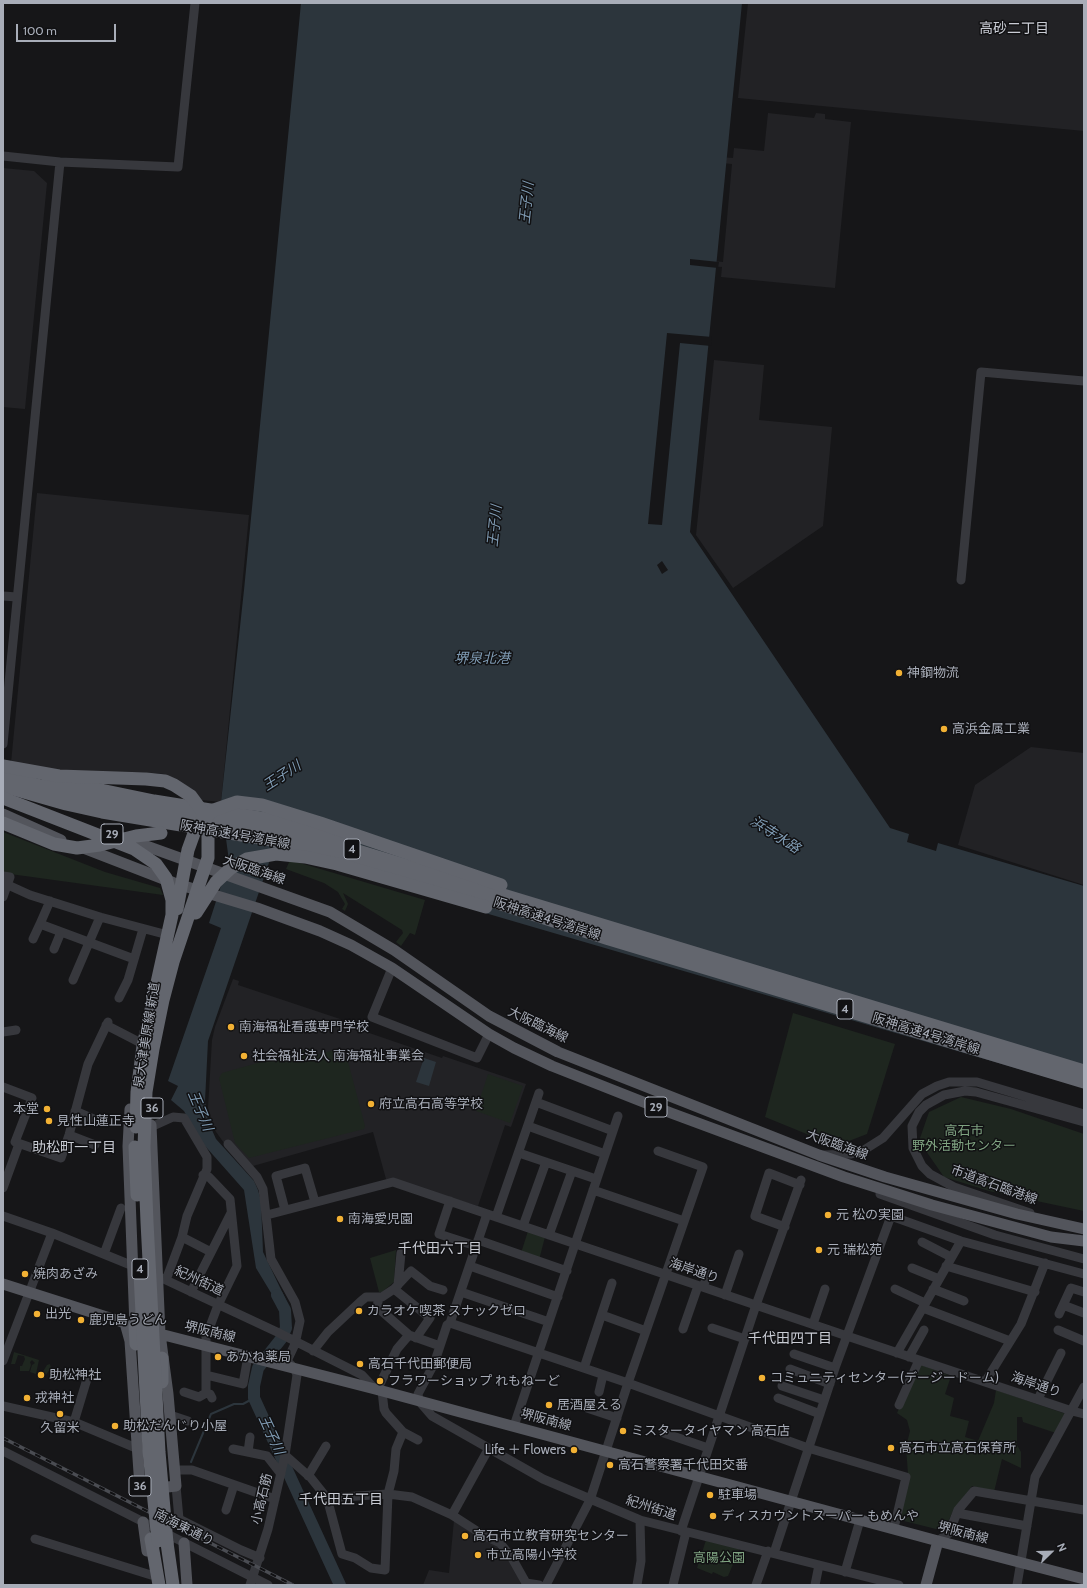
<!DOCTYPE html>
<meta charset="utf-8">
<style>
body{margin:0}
#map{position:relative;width:1087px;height:1588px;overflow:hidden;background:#161618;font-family:Cabin,sans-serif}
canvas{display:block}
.frame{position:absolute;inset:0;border:4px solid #a8adb8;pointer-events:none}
.north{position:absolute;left:1031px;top:1532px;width:40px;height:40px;-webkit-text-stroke:3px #111113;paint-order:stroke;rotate:67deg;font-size:11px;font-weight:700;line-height:16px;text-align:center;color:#a8adb8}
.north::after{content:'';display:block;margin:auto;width:14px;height:18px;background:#a8adb8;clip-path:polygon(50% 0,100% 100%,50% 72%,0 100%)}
.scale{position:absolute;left:16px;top:24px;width:100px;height:18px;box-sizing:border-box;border:2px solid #a8adb8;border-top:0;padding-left:5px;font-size:12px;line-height:14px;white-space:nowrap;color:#a8adb8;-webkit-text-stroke:3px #111113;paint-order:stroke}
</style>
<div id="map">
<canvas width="1087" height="1588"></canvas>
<div class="frame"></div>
<div class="north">N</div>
<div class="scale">100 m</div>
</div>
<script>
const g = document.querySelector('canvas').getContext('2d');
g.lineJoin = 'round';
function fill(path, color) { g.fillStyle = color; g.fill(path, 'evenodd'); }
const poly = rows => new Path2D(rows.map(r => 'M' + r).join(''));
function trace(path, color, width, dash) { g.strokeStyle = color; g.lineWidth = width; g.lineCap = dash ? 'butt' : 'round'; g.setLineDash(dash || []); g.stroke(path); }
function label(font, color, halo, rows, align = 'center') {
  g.font = font + ' Cabin,"Noto Sans JP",sans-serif'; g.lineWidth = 3; g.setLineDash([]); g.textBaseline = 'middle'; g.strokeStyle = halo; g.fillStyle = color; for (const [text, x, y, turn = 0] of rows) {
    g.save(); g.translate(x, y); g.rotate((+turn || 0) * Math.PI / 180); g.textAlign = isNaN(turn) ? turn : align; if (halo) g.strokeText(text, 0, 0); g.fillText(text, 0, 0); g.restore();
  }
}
fill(poly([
 [748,3,1084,3,1084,131,738,98],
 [768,113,814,118,816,113,825,114,825,119,851,122,835,288,721,277,722,267,690,265,690,267,692,268,692,272,672,271,684,154,733,158,734,148,764,151],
 [700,161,732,164,723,262,687,258,688,253,691,253,693,233,690,233,690,227,693,227,695,207,692,206,693,201,696,201,698,181,695,181,696,176,698,176],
 [3,168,34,171,47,183,25,409,3,407],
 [714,360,764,365,759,420,832,427,823,526,733,588,696,535],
 [37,493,249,515,221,802,201,800,194,790,164,774,141,772,69,772,11,763],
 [1031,747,1084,753,1084,885,958,845,975,785],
 [233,979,239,981,238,985,340,1019,349,1024,349,1026,442,1058,443,1056,526,1084,511,1127,505,1125,478,1206,386,1179,373,1132,253,1166,224,1143,214,1129,208,1108,212,1040,215,1027],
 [454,1520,495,1543,509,1559,518,1574,521,1585,423,1585,429,1570,449,1573]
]), '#222225');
fill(poly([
 [3,832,105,872,160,888,163,895,3,873],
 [290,860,425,900,415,935,410,933,401,946,396,942,403,933,402,930,343,893,348,904,345,911,342,909,345,904,338,892,324,883,286,869],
 [793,1013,895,1044,867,1134,836,1146,765,1117],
 [311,1048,313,1056,334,1050,347,1058,365,1126,364,1129,249,1158,235,1143,219,1078,222,1073],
 [488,1074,523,1086,510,1123,476,1111],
 [961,1097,1011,1109,1084,1134,1084,1211,989,1191,944,1177,919,1141,929,1112],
 [528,1231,545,1237,539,1260,521,1253],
 [396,1250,394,1282,382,1292,379,1292,370,1258],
 [14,1352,39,1360,36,1374,30,1372,32,1365,35,1363,32,1360,30,1362,31,1365,29,1371,20,1371,20,1366,22,1366,25,1359,24,1356,18,1355,15,1364,11,1364],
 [50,1364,51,1368,42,1380,40,1378,42,1373,47,1365],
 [919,1364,951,1376,945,1394,954,1398,950,1416,969,1421,965,1437,978,1441,994,1403,996,1390,1066,1414,1056,1433,1023,1422,1022,1417,1017,1417,1017,1445,1021,1452,1021,1468,1002,1459,994,1492,972,1486,952,1513,944,1531,900,1520,908,1474,906,1447,910,1431,907,1420,897,1413],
 [706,1540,740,1548,728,1576,724,1577,713,1572,712,1574,697,1568]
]), '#1e261f');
fill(poly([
 [301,3,742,3,690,532,890,828,909,834,907,842,936,851,938,843,1084,886,1084,1088,273,851,208,1041,205,1101,208,1121,216,1139,254,1181,258,1190,261,1201,263,1252,287,1302,282,1311,256,1268,244,1190,198,1138,184,1111,171,1100,178,1086,168,1081,221,928,209,923,229,861,221,802,244,590],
 [424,1058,436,1062,429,1086,416,1082]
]), '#2c353c');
fill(poly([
 [690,259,719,262,718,268,690,265],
 [667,333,712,337,711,346,680,343,662,525,648,524],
 [662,561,668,570,662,574,657,565]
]), '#161618');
trace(poly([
 [191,1462,211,1414,234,1404,243,1404,254,1398]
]), '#2c353c', 2);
trace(poly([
 [277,1295,285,1310,286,1328,281,1339,258,1368,254,1386,254,1398,340,1585]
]), '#2c353c', 12);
trace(poly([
 [3,156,60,162,178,167,195,3],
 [961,580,981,372,1084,381],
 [3,596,17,597],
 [3,744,60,162],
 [3,876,10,877,3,897],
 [8,885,30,895,100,917,164,934],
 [50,901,40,924,134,959],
 [33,939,40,924],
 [54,949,61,932],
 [392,968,372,1017,477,1058,489,1034],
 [73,980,100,917],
 [119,998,128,980,143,929],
 [106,1025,139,1042],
 [3,1032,16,1030],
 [3,1087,32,1098,15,1142,61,1158,69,1135,88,1064,108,1022],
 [536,1102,613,1131],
 [75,1111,98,1121],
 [528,1126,605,1154],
 [151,1127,173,1117,184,1118,207,1157,207,1169,187,1216,182,1237,166,1280],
 [69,1135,95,1145],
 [228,1144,257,1177,263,1189,271,1259,295,1302,300,1321,295,1344,287,1361,295,1369,297,1375,285,1455,268,1529,250,1585],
 [519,1153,596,1179],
 [824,1155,851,1154,864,1150,883,1138,922,1094,937,1086,949,1082,977,1082,1084,1114],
 [203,1175,209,1177,230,1199,237,1266,218,1305,206,1337,206,1393],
 [3,1188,19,1144],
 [593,1190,684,1221],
 [880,1194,995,1235,1084,1259],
 [450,1201,439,1234,476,1246],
 [285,1210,276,1176,305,1168,315,1202],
 [1030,1213,954,1187,930,1174,922,1166,913,1148,912,1126,919,1112,926,1105,944,1095,965,1091,976,1092,1084,1122],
 [487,1214,450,1323,447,1325,434,1364,418,1394,419,1401,432,1416,543,1479,640,1520,899,1585],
 [267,1215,393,1182,847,1336,1072,1411,1084,1414],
 [3,1216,52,1233,138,1268],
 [496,1217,539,1093],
 [523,1226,546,1162],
 [785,1227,755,1216,769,1173,800,1185],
 [549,1235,572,1171],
 [182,1237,211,1252],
 [478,1240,567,1271],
 [922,1242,951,1257],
 [104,1254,121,1208],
 [470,1266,558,1297],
 [946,1266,1035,1292],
 [912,1268,939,1279],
 [153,1274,277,1332,362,1375,375,1389],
 [398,1285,401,1253],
 [703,1287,708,1274],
 [394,1289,430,1318,416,1338],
 [895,1289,925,1303],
 [933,1289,964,1301],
 [191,1292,231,1213],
 [461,1292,549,1322],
 [725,1295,739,1254],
 [379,1297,377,1307,409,1335,440,1346],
 [1063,1305,1084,1313],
 [923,1308,1010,1341],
 [1059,1314,1071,1288,1084,1292],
 [602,1315,646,1331],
 [450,1323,628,1383,808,1448,906,1477,894,1528],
 [813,1324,825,1289],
 [712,1328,745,1339],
 [683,1329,698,1286],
 [1058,1330,1084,1341],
 [313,1351,328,1332,360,1302,366,1297,382,1297,394,1289,411,1271,430,1286,443,1290],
 [897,1353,961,1241],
 [794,1354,835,1368],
 [909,1357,924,1330],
 [3,1361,52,1233],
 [584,1368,612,1283],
 [790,1369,830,1384],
 [206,1375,243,1384,248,1356],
 [985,1382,1021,1324,1045,1263],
 [380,1384,397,1349,409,1335],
 [782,1386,824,1400],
 [382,1391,384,1409,386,1413,403,1432,418,1440],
 [184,1392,199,1397,206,1393,210,1394,212,1398],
 [599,1392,603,1375],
 [1039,1397,1061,1353],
 [778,1398,820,1414],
 [899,1405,919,1360],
 [3,1406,74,1422,136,1448],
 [587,1408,617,1418],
 [170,1415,188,1421],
 [74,1422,87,1379],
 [514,1426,618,1116],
 [664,1433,708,1448],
 [233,1449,267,1456,281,1474],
 [3,1451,268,1585],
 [248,1452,250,1437],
 [285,1455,311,1478,327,1498,388,1494,412,1497,452,1515,483,1535,500,1543,512,1558,526,1583,539,1585],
 [175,1470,192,1470,275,1499],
 [308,1476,326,1446],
 [176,1486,179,1519,241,1550,260,1558],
 [327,1498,342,1554,355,1558,371,1568,385,1570,388,1494,394,1471,396,1449,403,1432],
 [226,1510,234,1485],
 [957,1513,1027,1526],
 [452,1515,489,1448],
 [681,1531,756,1305,801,1180],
 [35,1539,151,1575],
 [938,1541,949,1533,958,1510,974,1491,1084,1510],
 [774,1553,835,1368,891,1216,961,1241,1084,1274],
 [845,1572,860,1520],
 [546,1585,590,1500,628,1383,703,1167,658,1151],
 [637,1585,641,1561,640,1520],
 [673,1585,686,1532],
 [756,1585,768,1551],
 [815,1585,819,1565],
 [1017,1585,1035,1477,1084,1387]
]), '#37383d', 9);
trace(poly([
 [3,814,61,840],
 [124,838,330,912,394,950,489,1016,558,1052,819,1155,885,1177,1017,1214,1084,1229],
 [81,847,174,883,257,908,320,931,351,945,392,968,489,1034,514,1048,552,1066,671,1113,844,1177,932,1205,1051,1237,1084,1241],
 [130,1109,128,1146,135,1326],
 [3,1284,160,1334,375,1389,938,1541,1084,1579],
 [125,1323,130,1341,140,1487,143,1490,176,1486,168,1394,160,1334,151,1125],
 [143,1522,147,1551],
 [184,1543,187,1585],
 [926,1585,938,1541]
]), '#53555c', 11);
trace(poly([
 [3,776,102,802,266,829,338,845,1084,1071],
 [48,779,154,801,279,821,342,836],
 [3,786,66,804,102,812,266,839,338,856,489,900,606,938,1084,1082],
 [135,1326,136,1344],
 [162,1358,162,1382],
 [151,1539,159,1585],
 [167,1543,173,1585]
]), '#63666e', 13);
const rail = poly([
 [3,1438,293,1585]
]);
trace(rail, '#4a4c52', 3.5);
trace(rail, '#111113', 2, [6]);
trace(poly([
 [3,766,59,776,146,779,165,781,174,785,191,796,202,811,208,828,208,858,173,962,163,1000,153,1049,146,1092,144,1147,147,1222,159,1452,167,1543],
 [3,798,134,849,156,864,166,878,172,900,172,915,143,1046,137,1092,136,1127],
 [3,823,54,844,77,848,100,845,136,836,161,833],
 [177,909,188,850,197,825,214,810,237,802,262,805,320,823,501,885],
 [196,913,216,882,231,868,247,859,276,854,305,857,337,864,486,907],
 [135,1147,137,1195],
 [140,1274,149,1451,158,1541]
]), '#63666e', 13);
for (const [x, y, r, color] of [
 [899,673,4,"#f2b134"],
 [944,729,4,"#f2b134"],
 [231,1027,4,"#f2b134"],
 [244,1056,4,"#f2b134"],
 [371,1104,4,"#f2b134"],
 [47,1109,4,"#f2b134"],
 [49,1121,4,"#f2b134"],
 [828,1215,4,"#f2b134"],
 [340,1219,4,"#f2b134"],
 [819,1250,4,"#f2b134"],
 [25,1274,4,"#f2b134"],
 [359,1311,4,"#f2b134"],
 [37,1314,4,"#f2b134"],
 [81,1320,4,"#f2b134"],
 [218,1357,4,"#f2b134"],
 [360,1364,4,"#f2b134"],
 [41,1375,4,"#f2b134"],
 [762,1378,4,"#f2b134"],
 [380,1381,4,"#f2b134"],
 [27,1398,4,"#f2b134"],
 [549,1405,4,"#f2b134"],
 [60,1414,4,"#f2b134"],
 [115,1426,4,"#f2b134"],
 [623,1431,4,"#f2b134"],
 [891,1448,4,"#f2b134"],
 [574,1450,4,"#f2b134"],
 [610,1465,4,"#f2b134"],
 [710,1495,4,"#f2b134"],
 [713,1516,4,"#f2b134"],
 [465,1536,4,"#f2b134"],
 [478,1555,4,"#f2b134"]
]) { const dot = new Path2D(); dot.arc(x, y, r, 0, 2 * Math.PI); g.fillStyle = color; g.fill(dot); trace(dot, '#111113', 1.5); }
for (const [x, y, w] of [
 [112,834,22],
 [352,849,16],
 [845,1009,16],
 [656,1107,22],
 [152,1108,22],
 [140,1269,16],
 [140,1486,22]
]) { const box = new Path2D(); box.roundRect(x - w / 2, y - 10, w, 20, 3); g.fillStyle = '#111113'; g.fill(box); trace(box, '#a8adb8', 1); }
label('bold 12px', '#a8adb8', null, [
 ["29",112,834],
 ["4",352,849],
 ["4",845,1009],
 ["29",656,1107],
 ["36",152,1108],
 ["4",140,1269],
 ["36",140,1486]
]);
label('13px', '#a8adb8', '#111113', [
 ["神鋼物流",907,673],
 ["高浜金属工業",952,729],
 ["南海福祉看護専門学校",239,1027],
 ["社会福祉法人 南海福祉事業会",252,1056],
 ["府立高石高等学校",379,1104],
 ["本堂",39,1109,"right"],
 ["見性山蓮正寺",57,1121],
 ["元 松の実園",836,1215],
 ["南海愛児園",348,1219],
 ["元 瑞松苑",827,1250],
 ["焼肉あざみ",33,1274],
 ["カラオケ喫茶 スナックゼロ",367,1311],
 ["出光",45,1314],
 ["鹿児島うどん",89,1320],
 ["あかね薬局",226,1357],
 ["高石千代田郵便局",368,1364],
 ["助松神社",49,1375],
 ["コミュニティセンター(デージードーム)",770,1378],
 ["フラワーショップ れもねーど",388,1381],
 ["戎神社",35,1398],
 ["居酒屋える",557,1405],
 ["助松だんじり小屋",123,1426],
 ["久留米",60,1428,"center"],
 ["ミスタータイヤマン 高石店",631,1431],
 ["高石市立高石保育所",899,1448],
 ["Life ＋ Flowers",566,1450,"right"],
 ["高石警察署千代田交番",618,1465],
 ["駐車場",718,1495],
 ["ディスカウントスーパー もめんや",721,1516],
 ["高石市立教育研究センター",473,1536],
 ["市立高陽小学校",486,1555]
], 'left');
label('13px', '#a8adb8', '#111113', [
 ["阪神高速4号湾岸線",235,835,10],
 ["大阪臨海線",254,870,19],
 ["阪神高速4号湾岸線",547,919,18],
 ["大阪臨海線",538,1025,26],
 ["阪神高速4号湾岸線",926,1034,17],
 ["泉大津美原線 新道",147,1035,-81],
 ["大阪臨海線",837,1145,20],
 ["市道高石臨港線",994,1185,20],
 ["海岸通り",694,1271,19],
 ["紀州街道",199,1281,25],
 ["堺阪南線",210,1332,14],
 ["海岸通り",1036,1385,19],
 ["堺阪南線",546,1420,15],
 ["小高石筋",262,1499,-77],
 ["紀州街道",651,1508,18],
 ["南海東通り",184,1528,27],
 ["堺阪南線",963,1533,15]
]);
label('13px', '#7fa381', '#111113', [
 ["高石市",964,1131],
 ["野外活動センター",964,1146],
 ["高陽公園",719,1558]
]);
label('14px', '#c9ccd4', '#111113', [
 ["高砂二丁目",1014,29],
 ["助松町一丁目",74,1148],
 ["千代田六丁目",440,1249],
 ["千代田四丁目",790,1339],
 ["千代田五丁目",341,1500]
]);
label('italic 14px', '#7f9bb3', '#111113', [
 ["王子川",527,203,-84],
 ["王子川",495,526,-84],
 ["堺泉北港",482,659],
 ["王子川",282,776,-33],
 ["浜寺水路",775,835,33],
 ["王子川",200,1111,67],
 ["王子川",271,1435,65]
]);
</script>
